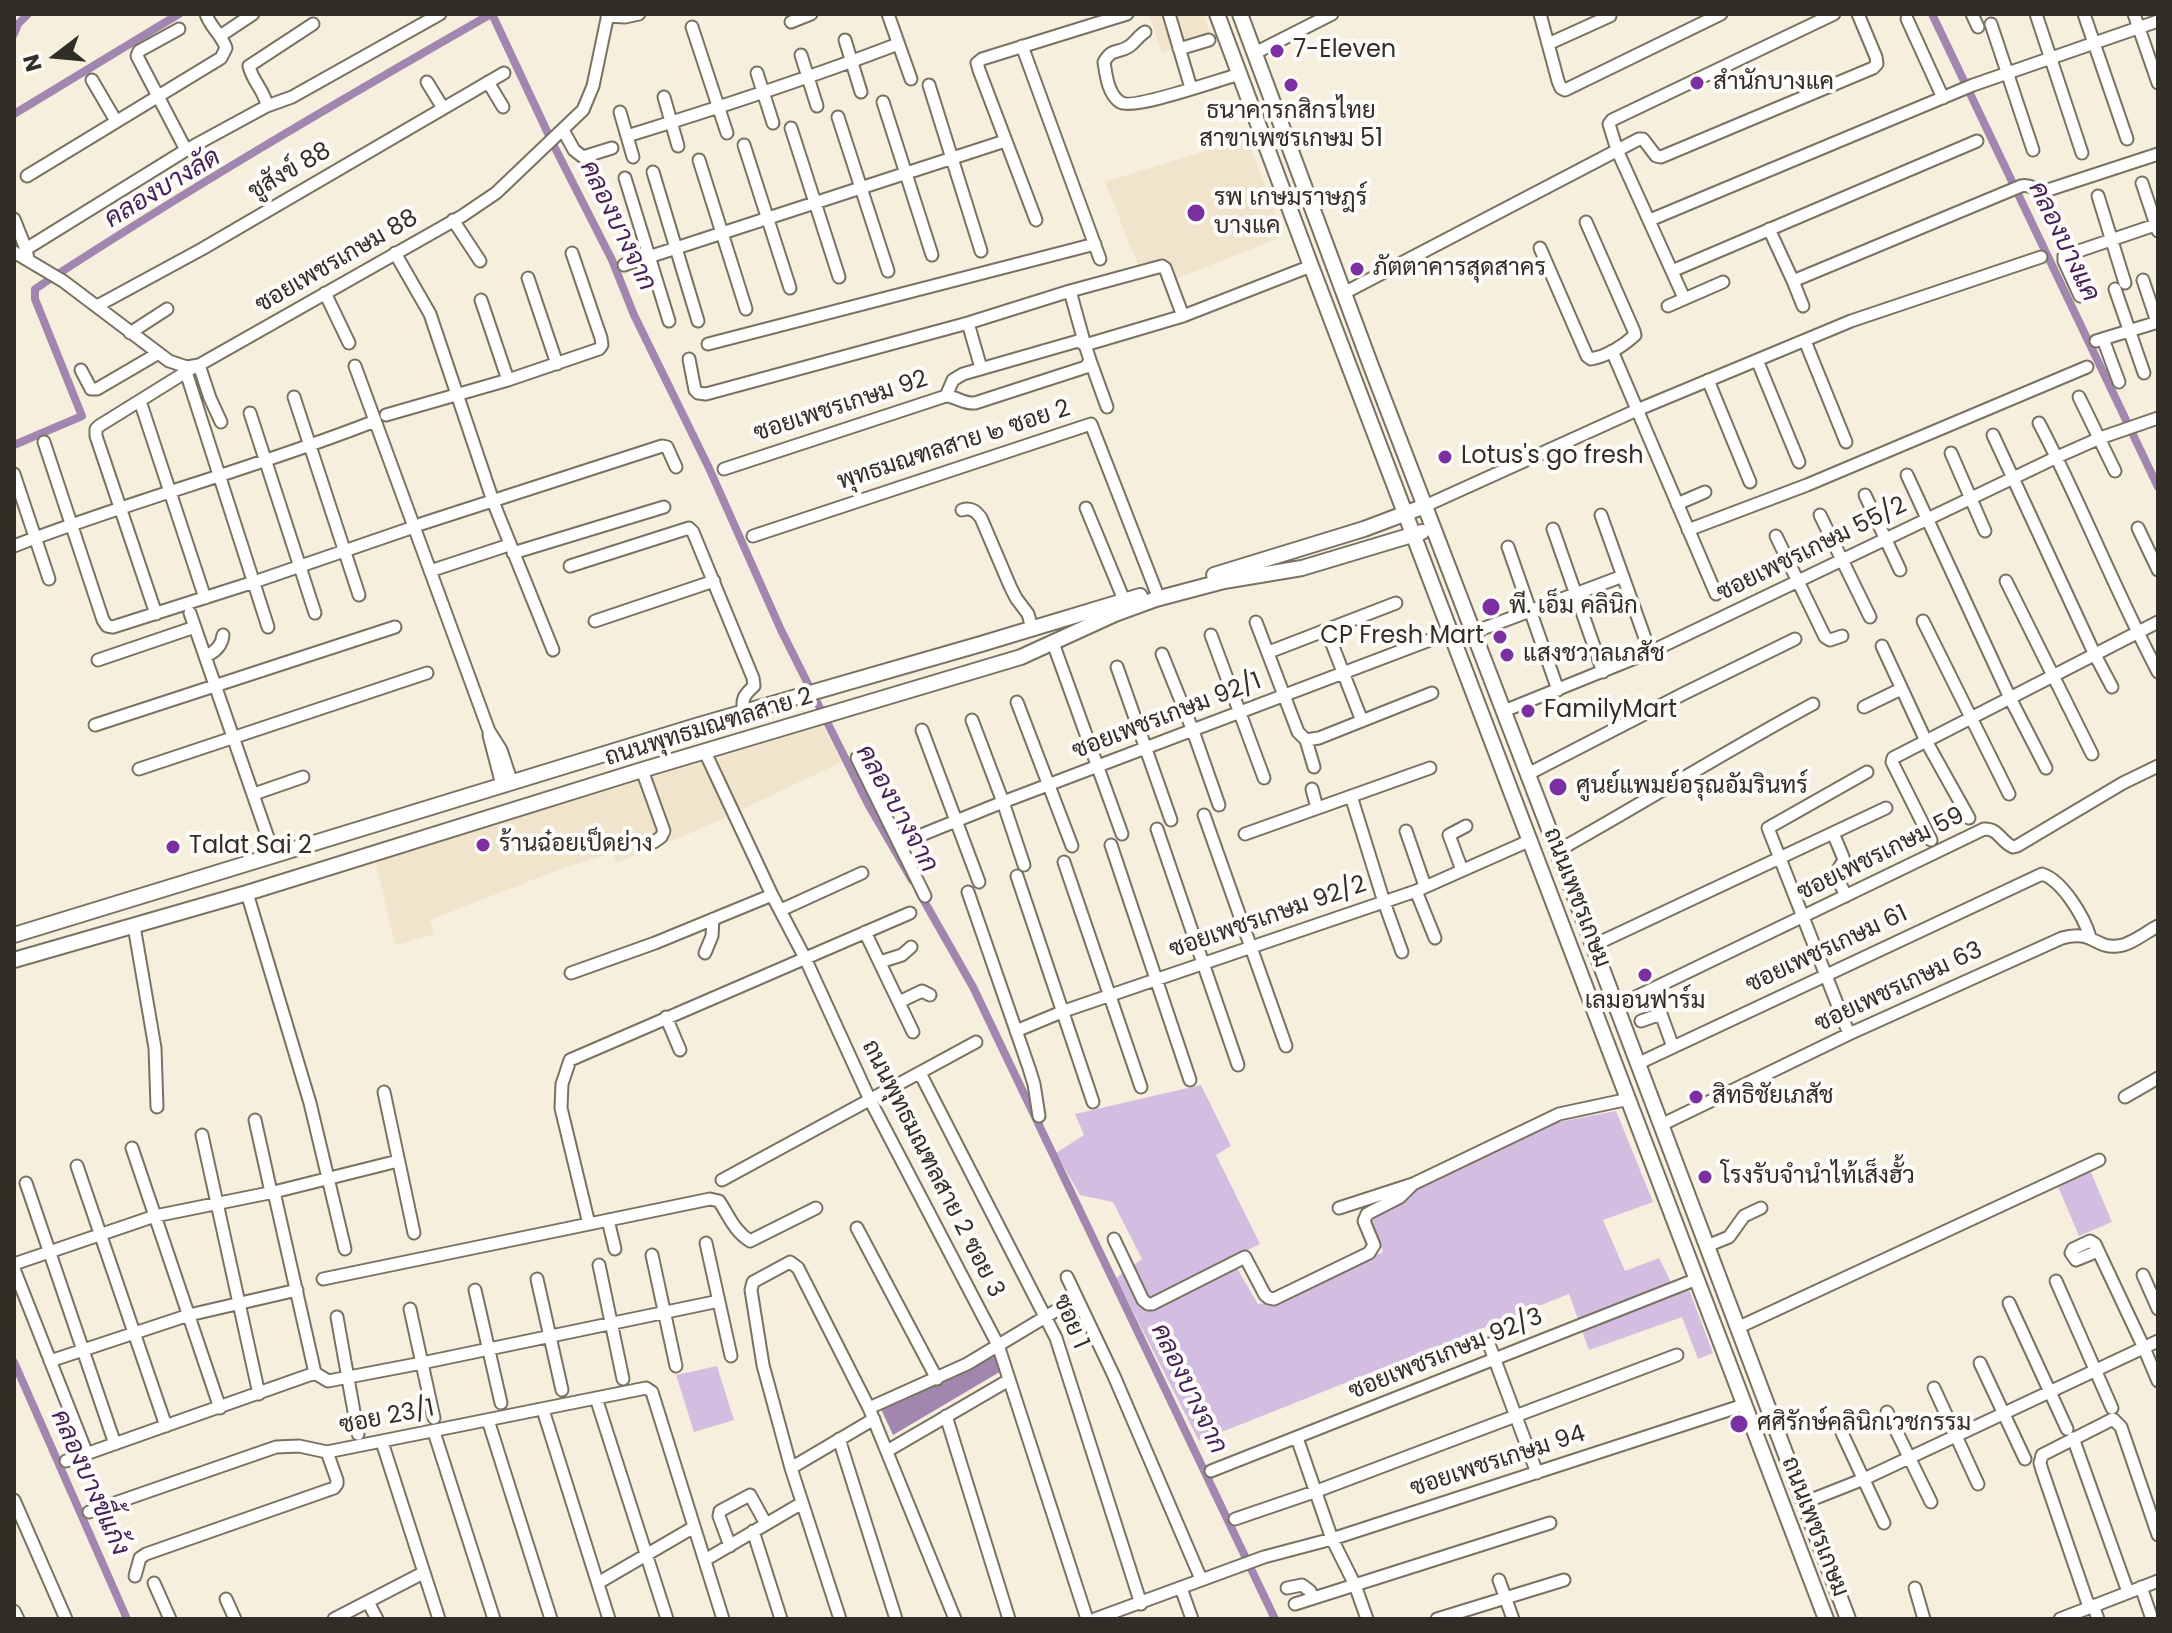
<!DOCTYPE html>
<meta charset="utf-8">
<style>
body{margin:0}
#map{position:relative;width:2172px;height:1633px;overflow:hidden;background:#f7efdd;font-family:Poppins,sans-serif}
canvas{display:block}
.frame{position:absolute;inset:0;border:16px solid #312e27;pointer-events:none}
.north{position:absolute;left:16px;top:16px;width:80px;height:80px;-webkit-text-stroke:6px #fefcf9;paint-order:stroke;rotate:254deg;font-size:22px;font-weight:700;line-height:32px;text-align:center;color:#312e27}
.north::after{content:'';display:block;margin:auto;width:28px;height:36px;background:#312e27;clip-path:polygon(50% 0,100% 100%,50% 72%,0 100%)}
</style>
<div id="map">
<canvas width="2172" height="1633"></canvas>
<div class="frame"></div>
<div class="north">N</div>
</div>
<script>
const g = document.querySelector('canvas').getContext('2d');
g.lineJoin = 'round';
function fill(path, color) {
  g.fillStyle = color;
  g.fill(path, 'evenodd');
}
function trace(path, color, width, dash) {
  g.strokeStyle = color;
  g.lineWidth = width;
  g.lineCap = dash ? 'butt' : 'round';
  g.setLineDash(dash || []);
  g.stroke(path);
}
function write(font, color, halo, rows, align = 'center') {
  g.font = font + ' Poppins,Sarabun,sans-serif';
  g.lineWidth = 8;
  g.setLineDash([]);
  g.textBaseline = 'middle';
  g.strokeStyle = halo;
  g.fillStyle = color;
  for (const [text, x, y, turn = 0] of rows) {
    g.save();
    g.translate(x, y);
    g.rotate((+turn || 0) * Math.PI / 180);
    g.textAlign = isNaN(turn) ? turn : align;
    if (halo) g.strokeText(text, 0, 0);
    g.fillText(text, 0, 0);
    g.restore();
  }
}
const built = new Path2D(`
 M1149,14H1204L1211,37L1162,53Z
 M1247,138L1284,236L1173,280L1166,261L1139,268L1105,182Z
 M823,726L842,762L700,829L616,863L613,853L563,868L430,920L434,934L395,945L375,860Z`);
const green = new Path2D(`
 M1201,1085L1231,1146L1216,1155L1260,1244L1231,1258L1258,1304L1273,1302L1383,1252L1369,1219L1415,1188L1559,1122L1616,1111L1653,1202L1603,1220L1625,1271L1659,1258L1672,1284L1685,1279L1713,1353L1698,1359L1682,1317L1589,1350L1569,1294L1199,1441L1116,1278L1142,1259L1113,1202L1080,1195L1056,1153L1084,1135L1075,1114Z
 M2090,1170L2112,1222L2079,1236L2057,1184Z
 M717,1366L734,1420L694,1432L676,1375Z`);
const water = new Path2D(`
 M998,1355L1003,1370L893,1435L880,1407Z`);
const canal = new Path2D(`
 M492,14L552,142L612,260L634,315L709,468L781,630L868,804L912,880
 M1932,14L2158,487
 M14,34L18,24L28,14
 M14,114L179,14
 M14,445L82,416L35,299V289C183,192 337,102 491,14
 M919,892L973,987L1275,1619
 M14,1362L127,1619`);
const minor = new Path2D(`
 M888,14L911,79
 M1169,14L1191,88
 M1540,14L1558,81L1561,88L1565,90L1721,14
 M1972,14L1978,27
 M2036,14L2082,153
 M2084,14L2127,139
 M2134,14L2158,83
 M607,16L625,17L639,14
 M1907,19L1943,98
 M791,22L811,14
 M1991,24L2033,150
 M692,27L727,133
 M179,29L139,51L137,56L186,150
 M1145,32C1138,36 1135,43 1128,47C1117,54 1113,47 1104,62C1106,75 1108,94 1120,102C1132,111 1221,79 1240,74
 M220,36L253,14
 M845,40L861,92
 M1548,44L1610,16
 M1022,46L1100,259
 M1179,49L1209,40
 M1255,53L1332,14
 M801,55L817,106
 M757,73L773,123
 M92,80L116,121
 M427,82L443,108
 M488,82L503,107
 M929,85L981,251
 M664,97L678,146
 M883,102L932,255
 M267,106C265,91 252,81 249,66L313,24
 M620,112L633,157
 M838,117L888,271
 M791,128L839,277
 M563,130L574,150L583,157L612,148
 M627,136C718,108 809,78 898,44
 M744,145L790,288
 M699,160L746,309
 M653,172L698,321
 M27,176L221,58L226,48C222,35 210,27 206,14
 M625,178L669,321
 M2142,183L2158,231
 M2098,196L2125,283
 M14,219L26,249
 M453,220L480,261
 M1036,220L979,70L977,63L982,59L1127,14
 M1650,220L1973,85L2158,21
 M1769,229L1793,281L2021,186C2031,183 2037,192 2048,190L2158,154
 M1540,248L1587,356L1591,359C1607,356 1623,346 1635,335L1634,331L1586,222
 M14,252L63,281L169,361L187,367L199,365L462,216L496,193L583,110L593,86L608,14
 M395,253L430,314L494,504L553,650
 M28,259L26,249L186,150L267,106L292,97L440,14
 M624,265L1005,141
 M1672,271L1977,141
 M528,278L557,364
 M2143,280L2157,322
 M1793,281L1803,306
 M2115,289L2144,373
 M1070,291L1162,266L1165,268L1183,316
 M325,293L349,343
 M1344,293L1639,139H1643L1656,156L1661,157L1873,68L1877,64L1876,57L1858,14
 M2080,296L2064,261V256L2158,224
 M1684,298L1617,150L1609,124L1612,120L1834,14
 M481,300L508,380
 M97,306L202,249L504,73
 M1668,306L1723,282
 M968,323L1070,291L1085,345
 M130,333L167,309
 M2103,339L2119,382
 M1805,341L1846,442
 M2096,341L2158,322
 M708,344L1095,244
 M1612,351L1716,594
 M689,359L695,390L698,393L706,394L968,323L981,368
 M1090,360L1107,407
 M1757,360L1799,462
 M199,365L210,398L221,422
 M355,366L489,731L501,750L512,783
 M81,370L91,389H97L157,354
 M186,372L268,627
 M1708,380L1750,482
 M946,396L953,380L963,374L1078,341L1085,345
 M294,397L359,595
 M2079,397L2115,471
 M140,401L205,598
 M250,413L315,613
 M386,415L508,380L599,349L602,345L601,338L572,253
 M2039,423C2082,505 2115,591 2158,672
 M1993,435L2095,655L2112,687
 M44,442L103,620L107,626L113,627L254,582L414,527
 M1951,453L1985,531
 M724,469L946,396C958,397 963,404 975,403L1080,369L1086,367L1090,360L1085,345L1183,316L1311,266
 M14,474L49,579
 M1907,475L2010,698L2046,768
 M1865,495L1900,570
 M1677,504L1705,492
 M1425,506L1637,410L1851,321L2041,257
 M1086,508L1124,600
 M962,510C971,507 976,511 981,518L1010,586L1016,598L1028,614L1032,628
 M1601,515L1650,652
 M1820,515L1870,617
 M421,524L662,446L667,447L676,467
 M2138,528L2158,570
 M1553,529L1603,672
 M1688,530L1807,485L2087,367
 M753,536L1091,424L1156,591
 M1776,536L1825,637L1830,640L1842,636
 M14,546C133,500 256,468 375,421
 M1508,547L1558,690
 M513,553L664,507
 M570,566L689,528L693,532L753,678L754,686C744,695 741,699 744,713
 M430,571L509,545
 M2006,581L2092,754
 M190,613L274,855
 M156,614L96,436V429L99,426L194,367
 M595,621L714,581
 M1923,621L2009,794
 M1256,622L1298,732L1306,740L1314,767
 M1327,631L1362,721
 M1474,632L1623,576
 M1211,635L1264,778
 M1053,643L1122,834
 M1882,646L1926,741L1969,818
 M1269,652L1396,603
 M1162,654L1193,731L1219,805
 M206,656C215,652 222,645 223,635
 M98,660L195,627
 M1117,667L1171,820
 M1017,702L1072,846
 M1864,707L1901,689
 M1504,711L1650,652L2057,457L2100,438L2158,418
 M972,720L1003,802L1024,865
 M95,725L395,627
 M922,730L979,882
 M489,735L502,785
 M1306,740L1319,738L1432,693
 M705,752L772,895L805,958L870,1100L998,1345L1087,1619
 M857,758L925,896
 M139,769L427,673
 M642,770L664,831L661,837L654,842
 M1528,774L1683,694L1795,639
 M1312,789L1317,808
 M254,794L303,777
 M1351,796L1384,902L1402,952
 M1204,815L1286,1046
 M1157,829L1238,1065
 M1406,831L1425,886
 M1833,833L1843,857L1844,861C1831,876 1839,879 1846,896
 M1245,834L1430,768
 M1931,840L1892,762L1893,758L2158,622
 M899,844L1003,802L1451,632
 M1111,845L1190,1080
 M1557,851C1643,803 1726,751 1813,704
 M1064,862L1141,1087
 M1462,870L1449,835L1466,826
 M1017,876L1093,1102
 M1416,891L1435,938
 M968,892L1029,1068L1034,1084L1039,1116
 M247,893L310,1103L345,1249
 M781,910L862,873
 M134,926L155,1048L157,1107
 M865,932L913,1032
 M1592,946L1886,808
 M705,953L712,936L713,919
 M880,962L902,955L911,947
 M571,973L655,943L772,895
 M899,1002L922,991L930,995
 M1615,1007L1984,829C1998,828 2001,842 2013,847L2017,846L2123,783L2158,766
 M666,1017L680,1050
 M1641,1021L1661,1014L1673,1047
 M1016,1031L1064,1011L1416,891L1531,840
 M1849,1034L1768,828L1867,772
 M1637,1064L2042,874C2063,881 2084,917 2090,937
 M920,1073L1056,1338L1141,1604
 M384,1092L414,1233
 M2125,1097L2158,1078
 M255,1120L271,1192
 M1661,1125L1849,1034L2062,938C2092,929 2096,949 2117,946C2131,945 2146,932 2158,926
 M202,1135L259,1394
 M132,1148L220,1408
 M77,1166L166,1426
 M722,1180L976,1042
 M26,1183L115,1444
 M274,1192L315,1373L328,1381L422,1363L719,1301
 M1339,1208L1413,1184L1559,1114L1629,1099
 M608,1220L615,1249
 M589,1224L561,1108L562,1084L570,1060L910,913
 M857,1228L937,1379
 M1114,1239L1143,1300L1148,1304H1152L1245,1257L1265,1295L1269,1298L1274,1299L1369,1253L1374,1245L1364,1221L1367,1214L1400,1197L1413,1184
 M706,1243L731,1356
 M1707,1246L1729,1237L1744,1216L1761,1208
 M2098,1251L2076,1260L2071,1253L2073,1249L2090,1241L2095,1244L2144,1348L2158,1381
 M652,1255L676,1366
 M14,1264L155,1216L274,1192L398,1161
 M599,1265L623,1379
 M14,1269L87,1454
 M2143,1275L2158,1309
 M1067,1277L1114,1376L1201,1579
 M323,1279L710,1199L719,1201C729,1216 734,1231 750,1241L816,1208
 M537,1279L562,1390
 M2056,1281L2112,1408
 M475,1290L501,1403
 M2009,1303L2067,1429
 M410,1309L434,1418
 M337,1317L358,1434
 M1737,1328L2099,1160
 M1489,1344L1537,1473
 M50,1361L189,1315L297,1290
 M1980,1363L2025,1459
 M1934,1388L1978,1484
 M596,1398L667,1619
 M869,1408L967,1364L1077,1298
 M543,1410L609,1619
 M1887,1412L1931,1502
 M946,1416L1009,1619
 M488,1420L551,1619
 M434,1432L494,1619
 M1842,1433L1884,1523
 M1297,1438L1332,1539L1355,1585L1367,1619
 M2073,1438L2128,1592
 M839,1439L896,1619
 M382,1442L439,1619
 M887,1451L1009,1380
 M66,1461L315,1373
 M791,1468L874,1419
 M1211,1471L1697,1279
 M14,1500L66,1619
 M1803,1503L1864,1479L2158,1341
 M89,1512L276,1447L299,1446L327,1452L646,1388L652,1392L723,1619
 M1235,1519L1317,1491L1677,1355
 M753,1531L781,1619
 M730,1546L719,1516L720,1511L750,1495L766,1524
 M705,1560L802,1503
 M135,1576L140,1558L146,1554L334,1488L337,1484V1480L327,1452
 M1499,1580L1513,1619
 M154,1583L170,1619
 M598,1583L694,1527
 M2141,1587L2152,1619
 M1181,1588L1192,1619
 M1287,1588L1302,1585L1310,1591L1313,1598
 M1915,1588L1924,1619
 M226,1599L235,1619
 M368,1602L377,1619
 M1295,1604L1550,1523
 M2093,1605L2098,1619
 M2089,1607L2042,1470L2040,1463L2042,1455L2113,1419L2121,1427L2158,1535
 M14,1611L18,1619
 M334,1619L423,1573
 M840,1619L791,1468L763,1365L751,1290L753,1282L790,1262L798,1268L869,1408L955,1619
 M1095,1619L1264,1557L1332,1539L1744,1405
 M1437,1619L1564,1580
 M2060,1619L2158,1581`);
const major = new Path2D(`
 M1217,14L1311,266L1826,1619
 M1240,14L1371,366L1567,876L1848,1619
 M1214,575L1364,529L1425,506
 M14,935L699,725L981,644L1140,596
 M14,960L247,893L642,770L1021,657L1115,614L1156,599L1224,581L1302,568L1422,532`);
const markers = [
 [1277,51,8,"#7c2fa0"],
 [1697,83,8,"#7c2fa0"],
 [1291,85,8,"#7c2fa0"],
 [1196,213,10,"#7c2fa0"],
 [1357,269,8,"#7c2fa0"],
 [1445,457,8,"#7c2fa0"],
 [1491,607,10,"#7c2fa0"],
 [1500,637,8,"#7c2fa0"],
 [1507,655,8,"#7c2fa0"],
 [1528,711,8,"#7c2fa0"],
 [1558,787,10,"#7c2fa0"],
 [483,845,8,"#7c2fa0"],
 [173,847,8,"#7c2fa0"],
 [1645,975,8,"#7c2fa0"],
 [1696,1097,8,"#7c2fa0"],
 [1705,1177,8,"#7c2fa0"],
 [1739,1424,10,"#7c2fa0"]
];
const poiNames = [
 ["7-Eleven",1293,51],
 ["สำนักบางแค",1713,83],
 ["ธนาคารกสิกรไทย",1291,112,"center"],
 ["สาขาเพชรเกษม 51",1291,140,"center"],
 ["รพ เกษมราษฎร์",1214,199],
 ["บางแค",1214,227],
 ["ภัตตาคารสุดสาคร",1373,269],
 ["Lotus's go fresh",1461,457],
 ["พี. เอ็ม คลินิก",1509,607],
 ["CP Fresh Mart",1484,637,"right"],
 ["แสงชวาลเภสัช",1523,655],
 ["FamilyMart",1544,711],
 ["ศูนย์แพมย์อรุณอัมรินทร์",1576,787],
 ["ร้านฉ๋อยเป็ดย่าง",499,845],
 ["Talat Sai 2",189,847],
 ["เลมอนฟาร์ม",1645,1002,"center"],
 ["สิทธิชัยเภสัช",1712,1097],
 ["โรงรับจำนำไท้เส็งฮั้ว",1721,1177],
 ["ศศิรักษ์คลินิกเวชกรรม",1757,1424]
];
const streetNames = [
 ["ชูสังข์ 88",290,172,-30],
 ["ซอยเพชรเกษม 88",337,262,-30],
 ["ซอยเพชรเกษม 92",841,407,-18],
 ["พุทธมณฑลสาย ๒ ซอย 2",954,446,-18],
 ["ซอยเพชรเกษม 55/2",1812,550,-26],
 ["ซอยเพชรเกษม 92/1",1167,717,-21],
 ["ถนนพุทธมณฑลสาย 2",709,728,-17],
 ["ซอยเพชรเกษม 59",1881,855,-26],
 ["ถนนเพชรเกษม",1576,898,69],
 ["ซอยเพชรเกษม 92/2",1268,918,-19],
 ["ซอยเพชรเกษม 61",1827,950,-25],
 ["ซอยเพชรเกษม 63",1899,988,-25],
 ["ถนนพุทธมณฑลสาย 2 ซอย 3",932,1169,63],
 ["ซอย 1",1070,1322,67],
 ["ซอยเพชรเกษม 92/3",1446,1355,-22],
 ["ซอย 23/1",387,1418,-11],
 ["ซอยเพชรเกษม 94",1498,1462,-18],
 ["ถนนเพชรเกษม",1814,1527,69]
];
const waterNames = [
 ["คลองบางลัด",163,189,-31],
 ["คลองบางจาก",617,226,64],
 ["คลองบางแค",2063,242,64],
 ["คลองบางจาก",896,809,61],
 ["คลองบางจาก",1188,1389,64],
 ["คลองบางขี้แก้ง",89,1483,66]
];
fill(built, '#f0e4cc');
fill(green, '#d3bde1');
fill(water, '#a186b0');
trace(canal, '#a186b0', 8);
trace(minor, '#797262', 15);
trace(major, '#797262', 18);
trace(minor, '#fff', 11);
trace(major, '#fff', 14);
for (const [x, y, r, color] of markers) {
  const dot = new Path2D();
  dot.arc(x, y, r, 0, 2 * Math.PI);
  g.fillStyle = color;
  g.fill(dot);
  trace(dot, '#fefcf9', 3);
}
write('24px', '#312e27', '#fefcf9', poiNames, 'left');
write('24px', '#312e27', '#fefcf9', streetNames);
write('italic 26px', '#462258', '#fefcf9', waterNames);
</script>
